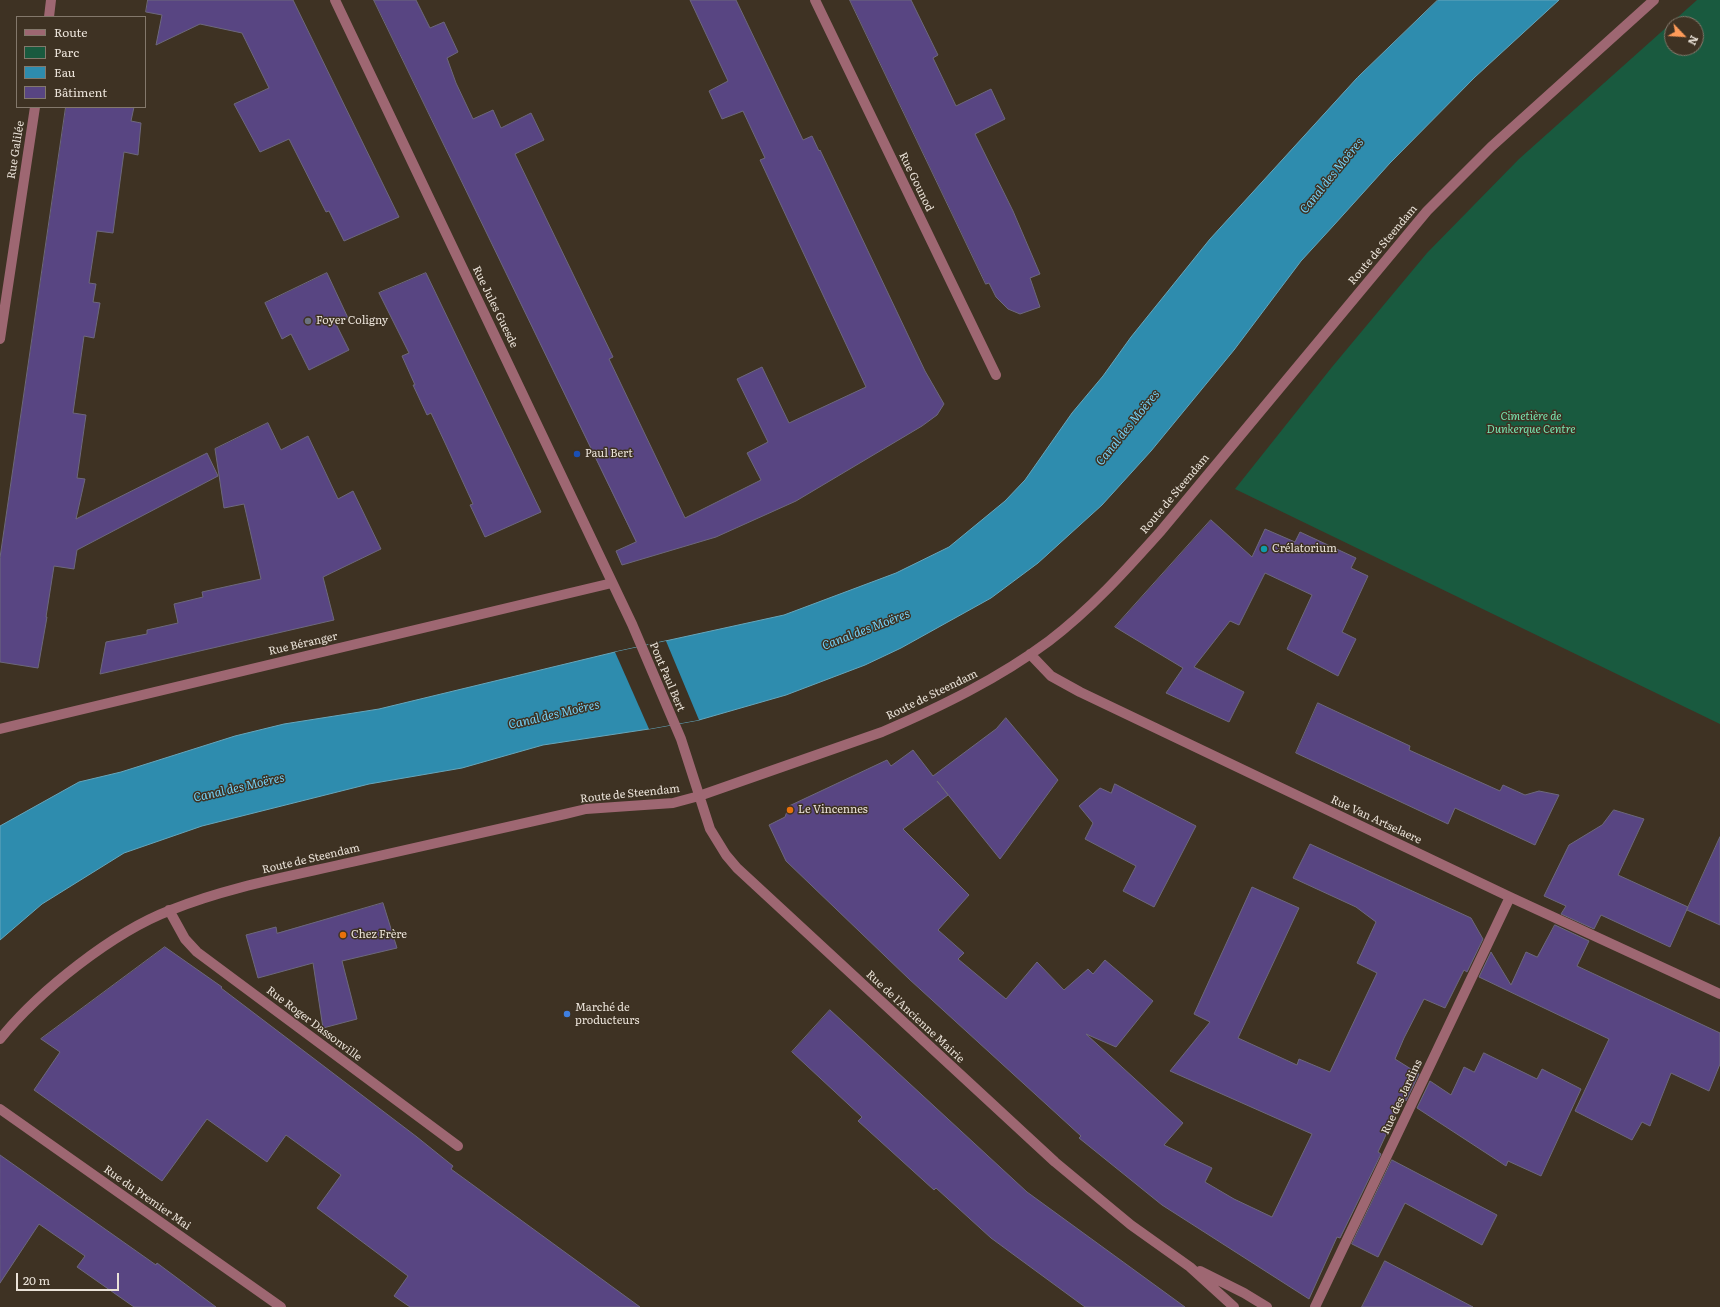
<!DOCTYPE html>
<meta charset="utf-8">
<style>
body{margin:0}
#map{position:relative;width:1720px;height:1307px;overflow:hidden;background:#3e3223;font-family:Literata,serif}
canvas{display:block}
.legend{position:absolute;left:16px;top:16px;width:130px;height:92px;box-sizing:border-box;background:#3e3223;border:1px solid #83786b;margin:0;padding:5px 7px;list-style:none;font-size:12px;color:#eae2d8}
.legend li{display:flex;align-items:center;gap:8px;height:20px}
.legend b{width:20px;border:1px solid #83786b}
.north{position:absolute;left:1664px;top:16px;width:40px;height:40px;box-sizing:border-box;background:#3e3223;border:1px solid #83786b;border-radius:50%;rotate:115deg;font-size:11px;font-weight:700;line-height:16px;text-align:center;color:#eae2d8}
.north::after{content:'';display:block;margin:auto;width:14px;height:18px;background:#fe9b59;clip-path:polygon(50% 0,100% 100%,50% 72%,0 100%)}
.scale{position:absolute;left:16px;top:1273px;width:103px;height:18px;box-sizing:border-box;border:2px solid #eae2d8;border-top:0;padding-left:5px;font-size:12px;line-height:14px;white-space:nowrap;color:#eae2d8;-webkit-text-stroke:3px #3e3223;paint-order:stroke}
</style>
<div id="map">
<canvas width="1720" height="1307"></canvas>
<ul class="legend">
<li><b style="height:5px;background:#9e6772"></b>Route</li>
<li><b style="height:11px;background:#195a3f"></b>Parc</li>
<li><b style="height:11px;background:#2e8cae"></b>Eau</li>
<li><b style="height:11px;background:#584582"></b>Bâtiment</li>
</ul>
<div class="north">N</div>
<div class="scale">20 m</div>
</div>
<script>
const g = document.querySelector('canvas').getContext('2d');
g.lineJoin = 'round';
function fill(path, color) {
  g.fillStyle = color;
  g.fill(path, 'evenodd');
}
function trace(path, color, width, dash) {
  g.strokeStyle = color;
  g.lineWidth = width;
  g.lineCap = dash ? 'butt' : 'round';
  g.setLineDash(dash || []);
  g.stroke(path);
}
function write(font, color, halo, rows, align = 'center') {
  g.font = font + ' Literata,serif';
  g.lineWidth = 3;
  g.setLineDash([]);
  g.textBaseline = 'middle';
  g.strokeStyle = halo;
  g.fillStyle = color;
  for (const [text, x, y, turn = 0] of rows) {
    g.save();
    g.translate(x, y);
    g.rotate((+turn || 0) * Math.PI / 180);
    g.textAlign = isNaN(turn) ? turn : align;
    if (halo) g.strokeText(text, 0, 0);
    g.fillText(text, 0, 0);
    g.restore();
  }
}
const green = new Path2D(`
 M1697,0H1720V724L1235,489L1332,367L1427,253L1519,159ZM1672,24H1696V48H1672Z`);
const water = new Path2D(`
 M1438,0H1559L1475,77L1390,163L1334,225L1301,261L1234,350L1151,451L1102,505L1038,563L991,598L901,648L865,665L786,695L699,720L649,729L543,745L462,768L369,784L202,826L124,853L42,904L0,940V826L79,782L121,772L235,736L284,724L379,709L615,652L784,615L896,573L949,547L1005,501L1025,480L1072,413L1103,376L1131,337L1210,239L1357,78Z`);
const pier = new Path2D(`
 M666,641L699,720L649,729L615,652Z`);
const building = new Path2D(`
 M148,0H293L399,217L344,241L329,211L326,212L289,139L260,152L234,104L269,88L242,33L200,24L156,45L162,15L146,12Z
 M374,0H416L430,28L444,22L458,52L447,58L456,83L473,119L493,110L501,128L531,113L544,140L515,154L613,357L609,359L685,518L761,480L747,453L768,442L737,379L762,367L789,423L866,387L760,160L765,158L743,111L722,119L709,91L728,81L690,0H736L803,140L812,136L819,151L820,150L925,371L944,404L937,415L922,426L796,501L716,537L622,565L616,551L636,542Z
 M850,0H911L938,55L933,58L956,106L991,89L1005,119L975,134L1013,211L1040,274L1030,278L1040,307L1020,314L1008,309L996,297L989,283L986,284Z
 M66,107H134L131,121L141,123L138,155L124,152L113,233L97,231L89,283L96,284L93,302L100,303L94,338L84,336L73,413L86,415L77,478L85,479L76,519L207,453L218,476L77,550L74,569L54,566L46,617H47L38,668L0,662V558Z
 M327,273L348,318L336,324L349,350L309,370L291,334L282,339L265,303Z
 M426,273L541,512L485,537L470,505L473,504L446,445L431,413L427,415L413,385H415L402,356L409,353L379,293Z
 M268,423L281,450L308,436L338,499L353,491L381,549L323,577L334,620L100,674L106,642L147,634V630L178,623L174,604L203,597L202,592L261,579L244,504L224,508L215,449Z
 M1211,520L1252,557L1265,529L1295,542L1300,532L1356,558L1351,568L1368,576L1342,632L1356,639L1338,676L1287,649L1312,595L1265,573L1239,625L1230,621L1194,667L1244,692L1229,722L1166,693L1183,668L1115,627Z
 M1318,703L1410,746L1409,750L1500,791L1503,785L1525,795L1539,791L1559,795L1535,845L1455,808L1448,824L1296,753Z
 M1006,718L1058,780L1000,859L937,781L948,795L903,829L969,895L938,930L964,953L958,959L1006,999L1037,962L1064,990L1088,969L1093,974L1105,960L1153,1001L1116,1047L1086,1034L1183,1123L1164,1145L1212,1168L1205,1182L1234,1199L1272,1217L1312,1134L1170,1071L1210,1022L1194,1014L1252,887L1299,908L1238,1038L1297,1065L1299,1059L1330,1072L1377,973L1357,963L1376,922L1356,907L1293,878L1310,844L1471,918L1483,939L1467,972L1464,970L1445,1008L1424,999L1404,1038L1395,1059L1419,1074L1406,1101L1403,1098L1378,1152L1381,1154L1340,1238L1337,1237L1309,1299L1162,1205L1079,1138L1081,1136L909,979L786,861L769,825L785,817L789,806L887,760L891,766L913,750L933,776L996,729Z
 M1115,784L1196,826L1154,907L1123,891L1136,866L1085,839L1093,823L1079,806L1100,788L1111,793Z
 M1614,810L1644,819L1618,875L1688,907L1670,947L1601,915L1594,929L1561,914L1566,906L1544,896L1569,845L1602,825Z
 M1720,837V925L1687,910Z
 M383,903L397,948L342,961L357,1019L323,1028L313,963L258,978L246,935L276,927L277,933Z
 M1555,925L1589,941L1577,966L1720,1033V1064L1709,1091L1671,1073L1650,1126L1642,1122L1632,1140L1575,1111L1609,1039L1479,977L1491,952L1511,985L1526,952L1537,957Z
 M165,947L222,987L221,988L417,1137L453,1166L451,1169L640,1307H410L394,1296L408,1276L317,1208L341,1175L286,1135L267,1162L207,1119L162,1181L34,1090L60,1052L41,1039Z
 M830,1010L1027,1192L1185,1307H1085L991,1238L936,1188L934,1190L858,1121L862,1117L792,1052Z
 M1484,1053L1537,1079L1542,1069L1581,1089L1541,1176L1508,1161L1506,1166L1417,1108L1430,1081L1451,1095L1464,1067L1474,1072Z
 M0,1155L156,1265L157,1263L216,1307H134L77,1267L85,1256L39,1224L0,1283Z
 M1392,1160L1497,1215L1482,1245L1405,1203L1378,1257L1352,1244Z
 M1385,1261L1473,1307H1362Z`);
const minor = new Path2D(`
 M335,0L632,624L681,739L710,829L726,855L737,868L1055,1162L1131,1225L1190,1267L1234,1307
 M815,0L996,375
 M49,17L51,0
 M0,339L35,107
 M1030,654L1051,676L1080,692L1510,897L1720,994
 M0,729L612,583
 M169,910L185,939L197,952L458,1146
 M0,1039C39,991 113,932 171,910C228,887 291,876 352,862C423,846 494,830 565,814L586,809L673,803L699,796L882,732C940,707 998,679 1049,641C1091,609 1125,571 1160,532L1427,211L1491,147L1654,0
 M0,1109L281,1307
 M1200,1271L1244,1293L1267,1307
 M1315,1307L1510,897`);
const markers = [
 [308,321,4,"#6b7280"],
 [577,454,4,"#1a4fb4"],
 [1264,549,4,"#0f9aa8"],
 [790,810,4,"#e8710a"],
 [343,935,4,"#e8710a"],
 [567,1014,4,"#3f7fe0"]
];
const streetNames = [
 ["Rue Galilée",16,150,-81],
 ["Rue Gounod",916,182,64],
 ["Route de Steendam",1383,245,-50],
 ["Rue Jules Guesde",495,307,64],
 ["Route de Steendam",1175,494,-50],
 ["Rue Béranger",303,644,-13],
 ["Pont Paul Bert",667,677,67],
 ["Route de Steendam",932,695,-26],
 ["Route de Steendam",630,794,-6],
 ["Rue Van Artselaere",1376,820,25],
 ["Route de Steendam",311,859,-13],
 ["Rue de l'Ancienne Mairie",915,1017,43],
 ["Rue Roger Dassonville",314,1024,37],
 ["Rue des Jardins",1402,1097,-65],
 ["Rue du Premier Mai",147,1198,35]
];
const poiNames = [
 ["Foyer Coligny",316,321],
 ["Paul Bert",585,454],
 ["Crélatorium",1272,549],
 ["Le Vincennes",798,810],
 ["Chez Frère",351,935],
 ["Marché de",575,1008],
 ["producteurs",575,1021]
];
const parkNames = [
 ["Cimetière de",1531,417],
 ["Dunkerque Centre",1531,430]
];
const waterNames = [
 ["Canal des Moëres",1332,176,-51],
 ["Canal des Moëres",1128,428,-51],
 ["Canal des Moëres",866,630,-21],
 ["Canal des Moëres",554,715,-13],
 ["Canal des Moëres",239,788,-13]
];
fill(green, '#195a3f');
fill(water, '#2e8cae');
trace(water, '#66a6bb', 1);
fill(pier, '#3e3223');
fill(building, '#584582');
trace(building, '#6d687c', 1);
trace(minor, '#9e6772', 10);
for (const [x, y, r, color] of markers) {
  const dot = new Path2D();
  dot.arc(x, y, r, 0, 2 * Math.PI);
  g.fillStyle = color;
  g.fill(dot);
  trace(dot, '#3e3223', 1.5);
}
write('11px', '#eae2d8', '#3e3223', streetNames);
write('11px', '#eae2d8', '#3e3223', poiNames, 'left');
write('italic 11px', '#77e7b2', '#3e3223', parkNames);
write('italic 12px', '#73d0f6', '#3e3223', waterNames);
</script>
